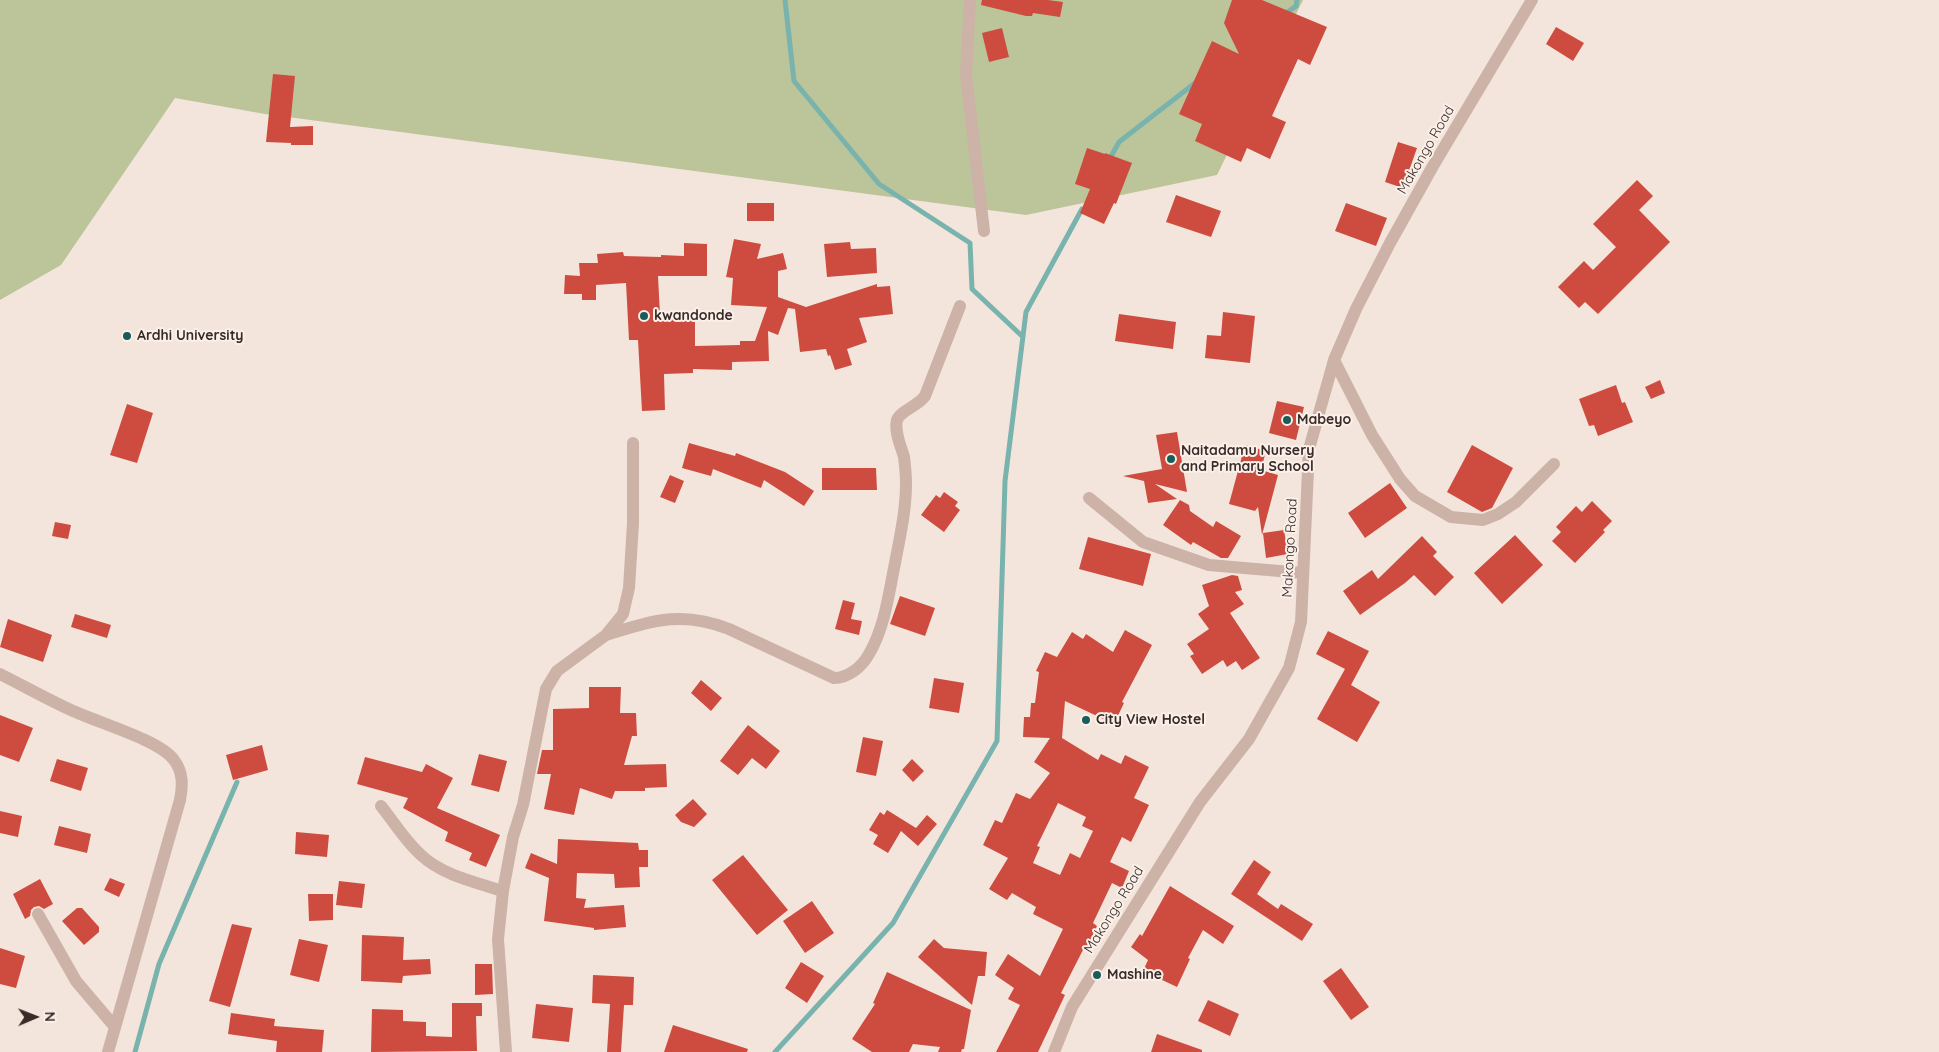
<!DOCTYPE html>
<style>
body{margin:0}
#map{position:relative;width:1939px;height:1052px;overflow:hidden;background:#f4e5dc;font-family:Quicksand,sans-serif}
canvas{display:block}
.north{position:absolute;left:10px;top:992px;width:50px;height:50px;-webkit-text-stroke:4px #fbf0e9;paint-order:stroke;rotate:89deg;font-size:14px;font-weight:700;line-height:20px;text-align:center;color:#392b28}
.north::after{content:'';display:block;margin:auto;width:18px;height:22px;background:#392b28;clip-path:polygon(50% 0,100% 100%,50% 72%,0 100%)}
</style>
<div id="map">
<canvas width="1939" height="1052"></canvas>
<div class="north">N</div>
</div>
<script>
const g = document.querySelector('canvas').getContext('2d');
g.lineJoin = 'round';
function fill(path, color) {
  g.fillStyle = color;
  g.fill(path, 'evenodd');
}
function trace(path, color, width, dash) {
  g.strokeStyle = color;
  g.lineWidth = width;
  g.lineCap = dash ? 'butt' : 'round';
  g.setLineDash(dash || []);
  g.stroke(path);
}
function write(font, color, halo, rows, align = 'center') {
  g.font = font + ' Quicksand,sans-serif';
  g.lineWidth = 4;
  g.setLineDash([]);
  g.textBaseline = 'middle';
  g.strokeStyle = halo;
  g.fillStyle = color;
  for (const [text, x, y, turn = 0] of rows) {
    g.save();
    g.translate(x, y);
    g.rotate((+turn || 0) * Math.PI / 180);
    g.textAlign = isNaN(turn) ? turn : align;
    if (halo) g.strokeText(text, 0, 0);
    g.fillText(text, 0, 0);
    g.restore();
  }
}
const green = new Path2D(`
 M0,0H1303L1217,175L1026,215L265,114L175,98L61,265L0,300Z`);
const stream = new Path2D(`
 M785,0L794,81L879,184L970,243L972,289L1023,337
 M1285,14L1296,6L1297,0
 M1109,160L1119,142L1195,83
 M135,1052L159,964L237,782
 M775,1052L893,923L997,741L1005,481L1026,312L1082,209`);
const building = new Path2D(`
 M982,0H1048L1063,2L1060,17L1033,13L1032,16H1026L981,5Z
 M1232,0H1262L1327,27L1310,65L1298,59L1272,116L1286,122L1270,159L1247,148L1241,162L1195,141L1202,124L1179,114L1212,41L1239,54L1224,23Z
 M1556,27L1584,43L1573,61L1546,44Z
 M1002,28L1009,57L989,62L982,33Z
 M273,74L295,76L290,127L313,126V145H291V143L266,142Z
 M1398,142L1417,148L1403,188L1385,182Z
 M1087,148L1105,154V153L1132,163L1116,204L1114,203L1104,224L1080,213L1090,189L1075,184Z
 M1637,180L1653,196L1639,210L1670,242L1598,314L1585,302L1579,308L1558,287L1584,261L1593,270L1616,247L1593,224Z
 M1176,195L1221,211L1211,237L1166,222Z
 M747,203H774V221H747Z
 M1346,203L1387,218L1376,246L1335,231Z
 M734,239L761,244L757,259L783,253L787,269L778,271V297L806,307L877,284V287L890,286L893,314L859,318L867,342L847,349L852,365L835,370L830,355L828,356L826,349L800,352L795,309L788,308L778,335L768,331L769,361L732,362V370L693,369V373L664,374L665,410L642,411L638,340H629L626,283L596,285V300H582V294H564L565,275L580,276L579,263H598L597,254L623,252L624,256L661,257V255L684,256V243L707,244V276H658L660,315L695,316V346L740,345V341H755L767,307L731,305L733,278L726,277Z
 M850,242L851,249L876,248L877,273L827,277L824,244Z
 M1223,312L1255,316L1250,363L1205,358L1207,335L1221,336Z
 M1119,314L1176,322L1173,349L1115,341Z
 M1660,380L1665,393L1651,399L1645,387Z
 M1616,385L1622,403L1625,402L1633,422L1598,436L1594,425L1589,426L1579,399Z
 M1277,401L1304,407L1296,440L1269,433Z
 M127,404L153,413L137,463L110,455Z
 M1177,432L1187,492L1155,484L1177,499L1148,503L1144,481L1123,476L1162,469L1156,435Z
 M689,443L735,456L736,453L785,472L814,491L804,506L764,480L761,488L713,469L711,476L682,468Z
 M1245,445L1266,451L1261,470L1278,475L1262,535L1258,507L1255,511L1229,504Z
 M1472,445L1513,468L1492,508L1482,512L1447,492Z
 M822,468H876L877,490H822Z
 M670,475L684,481L675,503L660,497Z
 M1390,483L1407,508L1365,538L1348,513Z
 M944,492L958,502L955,506L960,510L944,532L921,515L936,495L940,498Z
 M1180,500L1189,505L1190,511L1213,527L1216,521L1241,536L1228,558H1221L1193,542L1191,545L1163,525Z
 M1592,501L1612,521L1603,530L1605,532L1575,563L1552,541L1561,532L1556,527L1576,506L1582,512Z
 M55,522L71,525L68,539L52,536Z
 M1284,530L1288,554L1266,558L1263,533Z
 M1515,535L1543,565L1502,604L1474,573Z
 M1422,536L1437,552L1433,556L1454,577L1435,596L1414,575L1405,583L1360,615L1343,591L1372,570L1378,579Z
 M1088,537L1151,554L1143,586L1079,569Z
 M1232,575L1238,576L1242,590L1235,592L1244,604L1230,613L1260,658L1242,670L1236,661L1227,667L1223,660L1202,674L1190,656L1194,654L1187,644L1209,629L1198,614L1209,606L1202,585Z
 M900,596L935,608L925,636L890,624Z
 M843,600L855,603L851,619L862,621L859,635L835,629Z
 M75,614L111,625L107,638L71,627Z
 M8,619L52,635L43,662L0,647Z
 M1125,630L1152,645L1122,702L1124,703L1114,724L1065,701L1062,738L1098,760L1101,754L1121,764L1125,755L1149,767L1134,798L1149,805L1131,842L1122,837L1110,862L1129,871L1122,888L1112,883L1093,923L1097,926L1087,947L1085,946L1061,993L1065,995L1038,1052H996L1020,1005L1008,999L1014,988L995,975L1008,954L1040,976L1063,929L1033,914L1036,907L1012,893L1007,900L989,889L1008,858L983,845L995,820L1002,823L1016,793L1030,799L1050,773L1034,762L1050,738L1023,737L1024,717H1030L1031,703H1035L1039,672L1036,671L1045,652L1057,657L1072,632L1083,639L1086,634L1113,652ZM1058,803L1086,817L1082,826L1093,831L1080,858L1070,853L1060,875L1033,863L1040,847L1037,846Z
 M1328,631L1369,651L1351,685L1380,702L1357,742L1317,719L1345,669L1316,654Z
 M934,678L964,683L959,713L929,708Z
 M701,680L722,698L711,711L691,693Z
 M589,687H621L620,713H636L637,736H632L624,765L666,764L667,787L645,788V791H615L612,799L580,788L574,815L544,809L551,774H537L542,750H553V709L589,708Z
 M0,715L33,728L19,762L0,755Z
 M748,725L780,751L766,769L752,758L738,775L720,761Z
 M863,737L883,741L876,776L856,772Z
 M262,745L268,770L233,780L226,755Z
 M479,754L507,761L499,792L471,785Z
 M365,757L422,772L426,764L453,778L437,808L500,835L486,867L469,860L472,853L445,841L448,832L403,808L408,798L357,784Z
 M57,759L88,768L81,791L50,781Z
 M912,759L924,771L913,782L902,770Z
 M693,799L707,814L694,827L681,822L675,815Z
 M887,810L916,828L927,815L937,824L918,846L901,831L888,853L873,844L878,835L869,830L880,812L884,815Z
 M0,811L22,816L18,837L0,833Z
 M59,826L91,834L87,853L54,845Z
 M296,832L329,835L327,857L295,854Z
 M558,839L638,843L639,850H648V867H639L640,887L615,888L614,874L577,873L576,898L586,899L584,908L624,905L626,927L594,930V928L544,921L549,878L525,868L531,853L557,864Z
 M743,855L788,910L757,935L712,880Z
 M1254,860L1271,872L1257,894L1278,909L1281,904L1313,924L1302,941L1231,894Z
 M110,878L125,884L119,897L104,890Z
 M40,879L53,904L44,909L39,906L34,907L31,910L30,916L25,919L13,894Z
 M339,881L365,884L362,908L336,905Z
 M1170,886L1234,926L1223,944L1203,930L1188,958L1190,959L1177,987L1143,971L1148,960L1131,947L1140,934L1142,936Z
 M308,894H333V920L309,921Z
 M812,901L834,933L805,953L783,921Z
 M77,908H82L99,927V932L84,945L62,921Z
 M232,924L252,928L230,1007L209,1001Z
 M362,935L404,937L403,960L430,959L431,974L403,976L402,983L361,981Z
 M299,939L328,945L319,982L290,975Z
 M934,939L944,948L987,952L985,976H978L972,1005L918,957Z
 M0,948L25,956L16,988L0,984Z
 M801,962L824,976L807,1003L785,988Z
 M475,964H492L493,994L475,995Z
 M1341,968L1369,1007L1351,1020L1323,981Z
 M887,972L971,1010L964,1049H962L961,1052H938L940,1047L913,1044L909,1052H872L852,1039L875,1004L873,1003Z
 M593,975L634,977L633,1005H624L621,1052H607L610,1004L592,1003Z
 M1208,1000L1239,1014L1230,1036L1198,1021Z
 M452,1003H482V1016H476L477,1051L371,1052L372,1009L403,1010V1021L426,1022V1036L452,1037Z
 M536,1004L573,1008L569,1042L532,1038Z
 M231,1013L275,1019L274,1026L324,1030L322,1052H276L277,1041L228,1034Z
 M673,1025L748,1049L747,1052H664Z
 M1157,1034L1202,1050V1052H1151Z`);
const minor = new Path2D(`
 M970,0L966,75L984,231
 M1334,360L1372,435L1400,479L1415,496L1451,517L1483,520L1498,514L1516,502L1554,464
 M1089,498L1143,542L1209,565L1303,573
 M606,635C652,621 682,610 729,629L834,678C848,678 862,667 869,654C885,627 889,592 895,563C900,537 906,510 906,484C906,475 905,465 904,457C901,446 894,432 897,420C900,411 918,406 925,396L960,306
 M0,674C24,686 47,699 71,710C96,722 160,740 174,760C183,772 183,785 180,800L108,1052
 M381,806C394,822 405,841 421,855C442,875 475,882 503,891
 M38,914L76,981L115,1027
 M506,1052L498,939L503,891L513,837L523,805L546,689L557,671L606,635L623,614L629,588L633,523V443
 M1054,1052L1072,1007L1200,802L1249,739L1289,668L1301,622L1309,449L1334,360L1356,309L1390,243L1433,166L1532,0`);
const markers = [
 [644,316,5,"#1a5d58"],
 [127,336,5,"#1a5d58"],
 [1287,420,5,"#1a5d58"],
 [1171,459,5,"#1a5d58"],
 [1086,720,5,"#1a5d58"],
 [1097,975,5,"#1a5d58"]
];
const streetNames = [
 ["Makongo Road",1426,150,-60],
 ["Makongo Road",1290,548,-87],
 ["Makongo Road",1114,910,-58]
];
const poiNames = [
 ["kwandonde",654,316],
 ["Ardhi University",137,336],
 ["Mabeyo",1297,420],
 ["Naitadamu Nursery",1181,451],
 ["and Primary School",1181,467],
 ["City View Hostel",1096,720],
 ["Mashine",1107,975]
];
fill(green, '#bcc49a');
trace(stream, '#78b3ad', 5);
fill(building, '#ce4c3f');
trace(minor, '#cdb2a7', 12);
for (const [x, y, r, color] of markers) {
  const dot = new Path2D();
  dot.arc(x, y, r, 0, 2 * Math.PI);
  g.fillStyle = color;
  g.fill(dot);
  trace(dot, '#fbf0e9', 2);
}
write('14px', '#392b28', '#fbf0e9', streetNames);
write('bold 14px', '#392b28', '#fbf0e9', poiNames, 'left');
</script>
